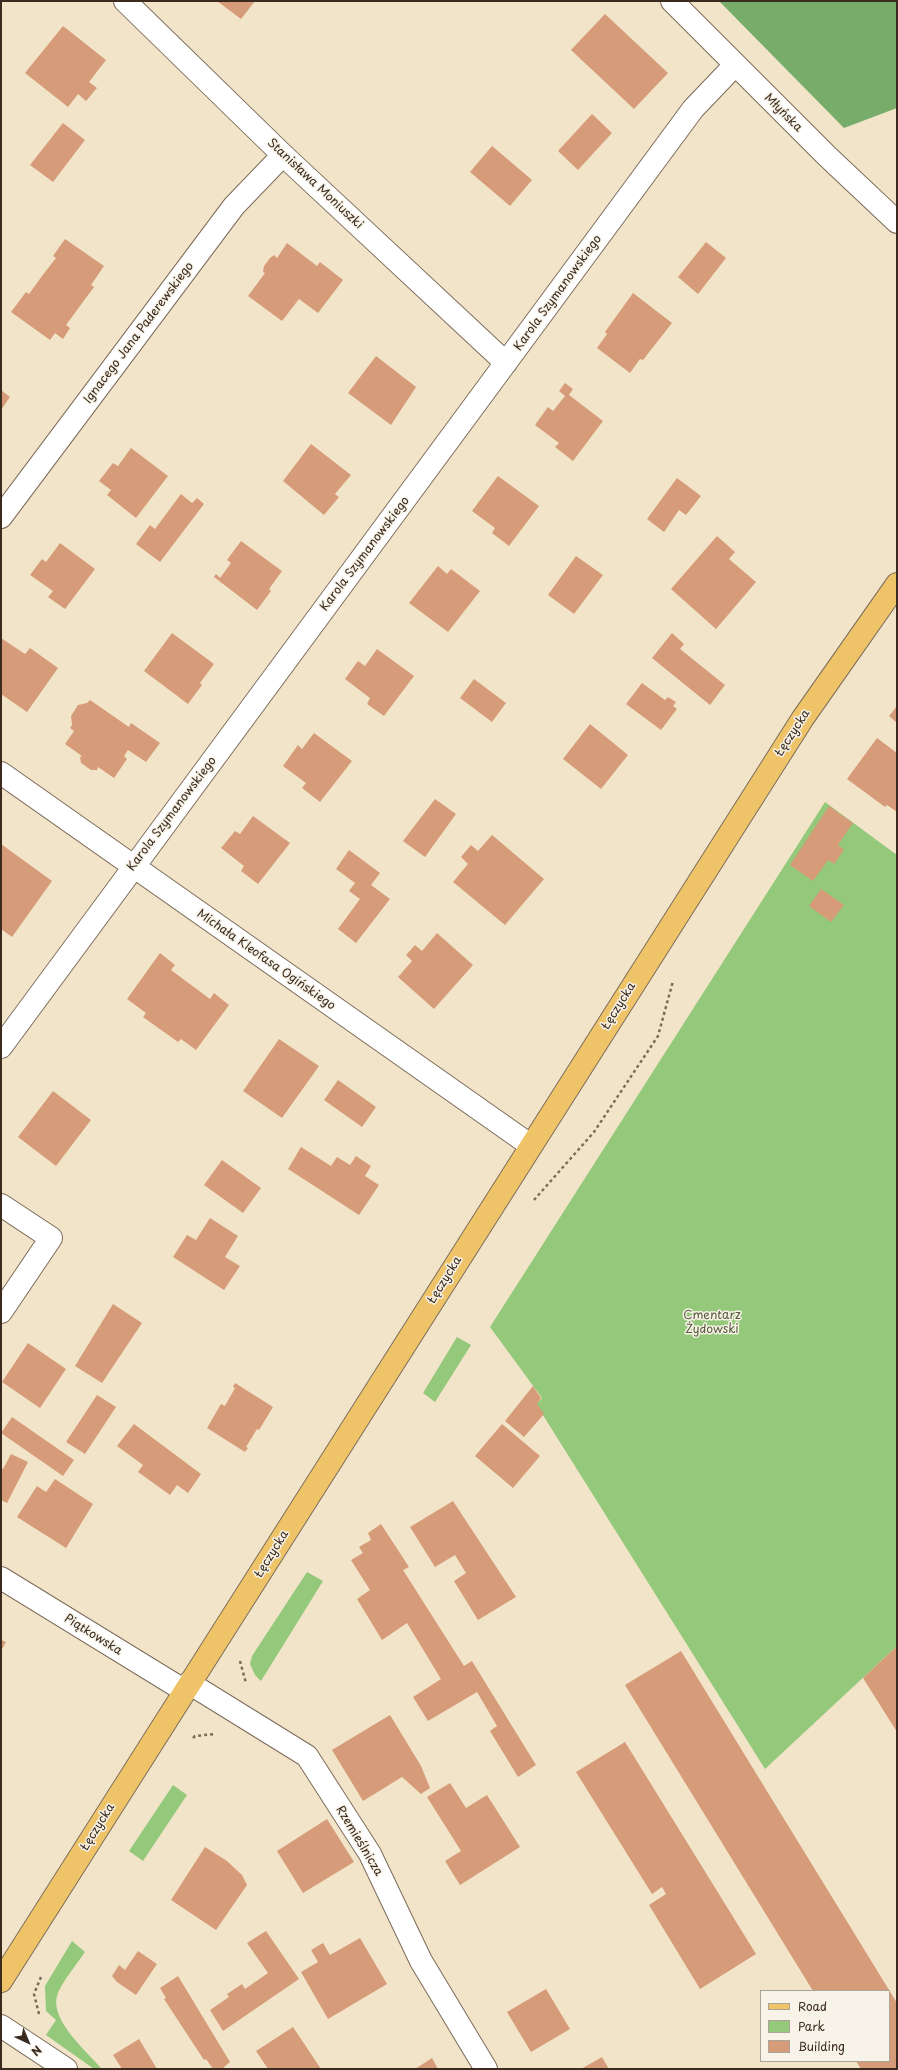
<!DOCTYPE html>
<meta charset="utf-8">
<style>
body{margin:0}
#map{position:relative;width:898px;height:2070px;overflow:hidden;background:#f2e4c9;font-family:"Playpen Sans",sans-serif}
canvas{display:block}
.frame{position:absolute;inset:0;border:2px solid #3b2a1e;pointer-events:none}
.legend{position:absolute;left:760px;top:1990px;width:130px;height:72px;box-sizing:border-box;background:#f7f3e8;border:1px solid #aca397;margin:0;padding:5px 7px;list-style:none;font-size:12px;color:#3b2a1e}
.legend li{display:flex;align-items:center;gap:8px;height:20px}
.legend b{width:20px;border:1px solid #aca397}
.north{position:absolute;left:8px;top:2022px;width:40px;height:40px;-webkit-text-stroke:3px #f7f3e8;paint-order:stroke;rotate:136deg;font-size:11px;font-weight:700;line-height:16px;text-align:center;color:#3b2a1e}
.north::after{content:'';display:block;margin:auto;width:14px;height:18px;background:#3b2a1e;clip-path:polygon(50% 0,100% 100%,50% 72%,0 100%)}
</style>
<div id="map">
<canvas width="898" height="2070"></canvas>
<div class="frame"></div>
<ul class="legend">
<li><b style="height:5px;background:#efc469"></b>Road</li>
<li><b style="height:11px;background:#94c87a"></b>Park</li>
<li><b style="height:11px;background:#d69c79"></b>Building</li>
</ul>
<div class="north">N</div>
</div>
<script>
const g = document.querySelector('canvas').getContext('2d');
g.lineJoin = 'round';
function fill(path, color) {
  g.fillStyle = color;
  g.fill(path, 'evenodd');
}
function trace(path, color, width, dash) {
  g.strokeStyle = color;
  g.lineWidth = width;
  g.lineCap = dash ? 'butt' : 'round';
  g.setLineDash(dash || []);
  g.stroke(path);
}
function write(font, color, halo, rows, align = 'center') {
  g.font = font + ' "Playpen Sans",sans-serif';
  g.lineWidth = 3;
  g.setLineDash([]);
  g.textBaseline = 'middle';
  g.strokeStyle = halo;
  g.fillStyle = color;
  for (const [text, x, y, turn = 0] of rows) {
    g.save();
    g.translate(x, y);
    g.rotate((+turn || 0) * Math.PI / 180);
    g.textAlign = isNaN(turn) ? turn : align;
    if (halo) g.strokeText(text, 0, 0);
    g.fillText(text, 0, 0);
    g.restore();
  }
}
const green = new Path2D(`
 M825,802L897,855V1646L765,1769L536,1404L542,1398L490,1327Z
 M457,1337L471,1345L435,1402L423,1393Z
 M307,1572L323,1581L261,1681L255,1675L250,1664L252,1656Z
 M173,1785L187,1795L143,1861L129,1851Z
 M72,1941L85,1952C77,1964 61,1983 57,1996C50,2020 87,2052 102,2069H94L46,2035L56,2020L46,2011L45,1986Z`);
const forest = new Path2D(`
 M719,1H897V108L844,128Z`);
const building = new Path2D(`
 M217,1H255L241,19Z
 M605,14L668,73L634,109L571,50Z
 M63,26L106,60L89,82L97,88L86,101L78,94L68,107L25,73Z
 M592,114L612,133L578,170L558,151Z
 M63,123L85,140L53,182L30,165Z
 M492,146L532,180L510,206L470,172Z
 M65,239L104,266L91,285L94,287L66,325L70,328L63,339L55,333L50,340L11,312L26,292L29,294L42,276L56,258L53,256Z
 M706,242L726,258L698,294L678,277Z
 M287,243L317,266L320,262L343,280L318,313L299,299L282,321L248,296L265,273L263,272L264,266L270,258L274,255L277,258Z
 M633,293L672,323L643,360L640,359L630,373L597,348L607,334L605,332Z
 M376,356L416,387L391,425L348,393Z
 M565,383L573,389L569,395L603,421L573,461L555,447L559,443L535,425L548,407L553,411L565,396L559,391Z
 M1,390L10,397L1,410Z
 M311,444L351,475L335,494L339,497L324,515L283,481Z
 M131,448L168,476L136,518L107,495L111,490L99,481L113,463L118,466Z
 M498,476L539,506L509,546L492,533L495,528L472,511Z
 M677,478L701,496L686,515L679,510L664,532L647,519Z
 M181,494L192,503L197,498L204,504L160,562L136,544L150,525L155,529Z
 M717,536L735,552L729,559L756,582L716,629L671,589Z
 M241,541L282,571L269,589L271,591L257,610L214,577L216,574L220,578L231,563L227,560Z
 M60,543L95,569L65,609L48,597L53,591L30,575L42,559L46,562Z
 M576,556L603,575L574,614L548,595Z
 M438,566L447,574L451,569L480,591L448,632L409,603Z
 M172,633L214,664L200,683L202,685L188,704L144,671Z
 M672,633L684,644L680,649L725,685L710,705L652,658Z
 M1,638L25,654L30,648L58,668L27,712L1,694Z
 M377,649L414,676L384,716L367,704L370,698L345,679L358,661L365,666Z
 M474,679L506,703L492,722L460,698Z
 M642,683L665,700L668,697L676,702L673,706L677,709L661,730L626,704Z
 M90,700L129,727L131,723L160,743L146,762L128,750L124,756L127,759L114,778L98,767L97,770H91L81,763L80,757L82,756L65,744L74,731L70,728L72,725L71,716L78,705L87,703Z
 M897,706V723L889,716Z
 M590,724L628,755L601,789L563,759Z
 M314,733L352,761L320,802L302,788L306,783L283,766L298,745L302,749Z
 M877,738L897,753V812L887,805L885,807L847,779Z
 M435,799L456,814L425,857L403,841Z
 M829,806L853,823L838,845L844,850L834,864L828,860L813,881L790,865Z
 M253,816L290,843L258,884L241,871L244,866L221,848L235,831L240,834Z
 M492,835L544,879L505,925L453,882L468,864L461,857L471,845L478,851Z
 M1,844L52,881L12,937L1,929Z
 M349,850L380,873L371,885L390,899L356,943L338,929L360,899L349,891L355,883L336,869Z
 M821,889L844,905L831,922L809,906Z
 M437,933L473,965L434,1009L398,977L412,961L406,955L415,945L422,951Z
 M160,953L175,965L171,970L210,999L214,993L229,1005L196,1050L181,1039L178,1042L143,1017L146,1013L127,999Z
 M279,1039L319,1066L282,1118L243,1091Z
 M338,1080L376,1107L362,1127L324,1100Z
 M53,1091L91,1120L56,1166L18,1137Z
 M301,1147L331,1166L337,1157L350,1165L356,1156L371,1166L365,1176L379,1185L359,1215L288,1169Z
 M222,1160L261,1188L243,1213L204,1185Z
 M210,1218L238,1236L225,1257L240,1266L224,1290L173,1257L187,1235L196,1240Z
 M113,1304L142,1323L102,1383L75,1366Z
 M28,1343L66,1369L40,1408L2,1382Z
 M235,1383L273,1407L259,1430L257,1429L246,1447L248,1448L245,1452L207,1428L221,1404L225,1406L235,1388L233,1387Z
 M533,1386L541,1398L537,1404L544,1414L524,1437L505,1421Z
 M97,1395L116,1407L85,1454L66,1442Z
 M12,1417L74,1460L63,1476L1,1433Z
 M134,1424L201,1474L188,1493L177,1485L170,1495L138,1472L143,1465L117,1446Z
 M502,1424L540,1456L513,1488L475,1456Z
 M11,1454L28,1462L7,1503L1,1500V1468L3,1469Z
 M55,1479L93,1504L66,1548L17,1517L37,1486L46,1492Z
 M453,1501L516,1597L478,1620L454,1581L466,1573L455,1555L435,1567L410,1527Z
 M381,1524L409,1567L403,1570L464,1666L472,1661L536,1765L518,1777L490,1731L497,1726L477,1692L428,1721L413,1697L441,1679L407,1623L382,1640L357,1599L370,1590L351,1560L363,1553L359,1547L371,1540L368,1533Z
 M1,1640L6,1642L1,1651Z
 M897,1646V1732L863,1678Z
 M681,1651L897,2003V2069H861L856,2061H889V1991H813L625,1685Z
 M390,1715L421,1766L430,1788L421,1794L402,1777L363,1801L332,1750Z
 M625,1742L756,1954L700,1989L649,1905L666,1894L662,1887L652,1894L576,1772Z
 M450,1783L466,1808L487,1795L520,1847L460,1885L445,1861L461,1851L427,1797Z
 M327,1819L354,1862L303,1893L277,1851Z
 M205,1847L227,1861L242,1875L247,1885L216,1930L171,1900Z
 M266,1931L299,1979L223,2031L210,2010L229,1997L227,1994L242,1984L245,1989L268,1973L247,1943Z
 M360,1938L387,1984L328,2019L301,1972L318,1962L311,1950L323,1943L330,1955Z
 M138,1951L157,1964L136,1995L117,1982L112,1976L119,1965L125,1970Z
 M178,1976L230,2062L222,2069H213L206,2059L204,2060L164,1999L166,1998L160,1988Z
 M546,1989L570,2029L531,2052L507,2012Z
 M293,2027L321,2069H268L256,2051Z
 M139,2039L157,2069H122L113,2055Z
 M602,2057L609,2069H581Z
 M432,2058L438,2069H415Z`);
const path = new Path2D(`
 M534,1200L594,1132L658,1036L673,981
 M240,1661L246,1683
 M193,1738L195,1736L215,1734
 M39,2014L34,1994L41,1977`);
const minor = new Path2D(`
 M125,1L283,155L506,363
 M672,1L828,157L897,222
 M1,517L234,206L283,155
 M1,773L530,1145
 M1,1047L693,109L735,65
 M1,1205L51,1238L1,1312
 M1,1578L185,1691
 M189,1683L307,1756L370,1854L421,1961L486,2069
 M1,2026L66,2069`);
const major = new Path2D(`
 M1,1981L803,718L897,584`);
const streetNames = [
 ["Młyńska",783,113,45],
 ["Stanisława Moniuszki",315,184,43],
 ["Karola Szymanowskiego",558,293,-54],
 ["Ignacego Jana Paderewskiego",139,333,-53],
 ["Karola Szymanowskiego",365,554,-53],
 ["Łęczycka",793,733,-57],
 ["Karola Szymanowskiego",172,814,-53],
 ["Michała Kleofasa Ogińskiego",266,960,35],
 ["Łęczycka",619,1006,-58],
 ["Łęczycka",445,1280,-58],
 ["Łęczycka",272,1554,-58],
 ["Piątkowska",93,1635,32],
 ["Łęczycka",98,1827,-58],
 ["Rzemieślnicza",359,1841,59]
];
const parkNames = [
 ["Cmentarz",712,1316],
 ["Żydowski",712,1330]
];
fill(green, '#94c87a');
fill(forest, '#77ac6a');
fill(building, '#d69c79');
trace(minor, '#7b6b5a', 24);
trace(major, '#7b6b5a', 24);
trace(path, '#7b6b5a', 2.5, [3, 3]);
trace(minor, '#fff', 22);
trace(major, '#efc469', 22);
write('12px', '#3b2a1e', '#f7f3e8', streetNames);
write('12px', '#56593a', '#f7f3e8', parkNames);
</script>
